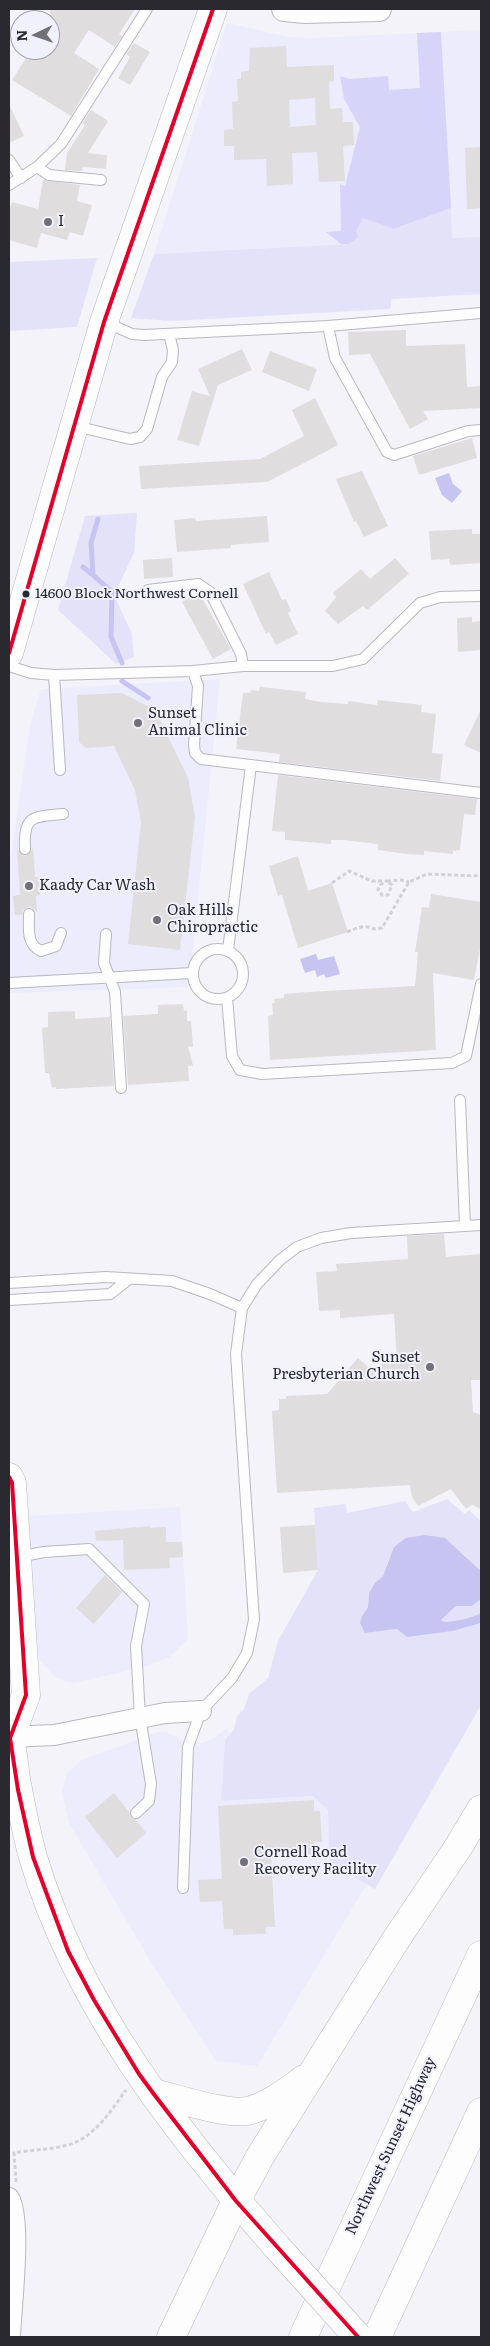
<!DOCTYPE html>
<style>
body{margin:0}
#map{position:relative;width:490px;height:2346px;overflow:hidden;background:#f4f3fa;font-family:Literata,serif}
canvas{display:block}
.frame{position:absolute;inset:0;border:10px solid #29292f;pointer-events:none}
.north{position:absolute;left:10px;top:10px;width:50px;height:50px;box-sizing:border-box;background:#f1f0fd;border:1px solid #a1a0ab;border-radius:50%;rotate:267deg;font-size:14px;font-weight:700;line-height:20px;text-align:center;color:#29292f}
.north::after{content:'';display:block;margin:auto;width:18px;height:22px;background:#707076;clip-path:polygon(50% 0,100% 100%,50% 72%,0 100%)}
</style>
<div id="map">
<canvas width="490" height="2346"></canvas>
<div class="frame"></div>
<div class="north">N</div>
</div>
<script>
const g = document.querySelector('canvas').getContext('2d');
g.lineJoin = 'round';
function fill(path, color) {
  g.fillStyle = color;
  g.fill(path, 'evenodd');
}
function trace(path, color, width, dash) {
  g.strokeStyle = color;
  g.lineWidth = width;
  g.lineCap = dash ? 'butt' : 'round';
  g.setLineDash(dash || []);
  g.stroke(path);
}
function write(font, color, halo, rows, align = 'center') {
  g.font = font + ' Literata,serif';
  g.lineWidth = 4;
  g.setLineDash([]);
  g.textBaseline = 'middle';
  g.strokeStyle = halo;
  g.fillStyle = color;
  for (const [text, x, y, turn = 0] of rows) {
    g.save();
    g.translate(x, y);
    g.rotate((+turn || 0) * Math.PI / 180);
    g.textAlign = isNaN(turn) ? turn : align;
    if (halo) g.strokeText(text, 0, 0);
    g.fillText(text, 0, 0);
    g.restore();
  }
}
const built = new Path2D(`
 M227,23L289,37L312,38L481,30V237L154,254Z
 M220,679L189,987L9,993V870L30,725L41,689Z
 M180,1507L188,1638L185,1642L170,1657L144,1667L74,1683L66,1682L54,1676L40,1660L35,1647L27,1516Z
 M227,1728L230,1734L225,1740L221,1801L313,1796L328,1810L329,1862L367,1884L257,2066L216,2061L152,1964L69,1823L62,1792L67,1773L82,1760L158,1732H165L187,1742L202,1743L213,1739Z`);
const green = new Path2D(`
 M451,208L452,238L481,237V294L392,299L390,309L172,321L131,318L154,254L349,244L363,218L395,229Z
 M97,258L77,327L9,331V262Z
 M137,513L134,553L114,595L132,634L134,657L116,664L58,610L85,516Z
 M447,1499L465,1514L469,1510L481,1521V1571L462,1553L389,1559L383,1576L375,1583L369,1593L368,1607L362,1616L365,1633L397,1629L407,1637L453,1631L481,1623V1705L375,1889L329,1862L328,1810L313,1796L221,1801L225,1740L234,1729L237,1716L244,1709L249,1694L268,1678L278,1641L318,1570L314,1508L346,1504L347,1513L405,1501L413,1512Z
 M481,1599V1613C469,1619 457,1621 444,1622L441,1620L456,1606H472Z`);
const forest = new Path2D(`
 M441,32L451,208L394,229L363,218L356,231L358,237L349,244H341L326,232L341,231L340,184L345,186L360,127L344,99L340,76L350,79L388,76L389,90L420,88L417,33Z`);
const water = new Path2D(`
 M449,473L453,484L462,491L452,503L442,495L435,478Z
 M316,954L318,960L334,956L340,974L326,978L324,974L317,977L315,970L305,973L300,959Z
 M425,1535L445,1538L481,1571V1599L472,1606H456L441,1620L444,1622C457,1621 469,1619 481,1613V1623L453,1631L407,1637L397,1629L365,1633L360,1623L362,1616L368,1607L369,1593L375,1583L383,1576L394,1547L406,1538Z`);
const stream = new Path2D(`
 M98,519L91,543L93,575L112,592L111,637L122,663
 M83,567L93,575
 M122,681L148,698`);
const building = new Path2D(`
 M50,9H135L119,34L122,36L115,47L89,30L74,53L99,69L71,116L12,80L31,50H50Z
 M134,43L150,52L130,85L118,78L130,57L126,54Z
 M286,46L287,67L334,65V81L329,82L330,109L342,108L343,122H353L354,145L343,146L345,181L319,182L317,152L292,153L293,184L267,186L266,159L234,160V146H224V130L233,129L232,102L238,101L237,79H241V72L249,71L250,48ZM315,98L316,125L290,127L289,100Z
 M9,104L24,136L9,143Z
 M91,110L108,121L88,153L107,155L106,169L83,167L82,171L65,170L67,153L85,125L82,123Z
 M481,147V208L467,209L465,148Z
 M43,180L80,185L77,201L92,205L83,236L70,232L67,240L41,233L37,248L9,240V212L12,202L38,209Z
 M406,330V346L465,344L467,387L480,386L481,408L423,411L428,419L410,429L370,354L349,355L348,332Z
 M242,349L252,370L218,385L199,446L177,440L192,391L210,396L198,369Z
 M270,351L317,369L309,391L262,372Z
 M315,398L338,445L310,460L267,482L141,489L139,466L260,459L304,436L292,410Z
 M472,438L477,458L419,475L413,456Z
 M362,471L388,526L364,537L356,521L354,522L336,479Z
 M267,516L269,542L231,545V548L177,552L174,520L195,518L196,521Z
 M472,529V534H481V563L450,565L449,559L431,560L429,531Z
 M172,558L173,577L144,579L143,560Z
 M395,558L409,574L367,610L363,606L338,624L325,611L336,597L333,593L361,569L370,579Z
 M269,572L282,600L286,599L291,611L288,613L298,634L276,645L269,632L266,634L243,584Z
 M199,593L231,649L213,659L182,602Z
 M472,617V622L481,621V650L458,652L457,618Z
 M260,687L306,692L305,699L320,702L348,704V701L377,705L378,700L422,705L421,712L436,714L432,753L443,754L440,781L279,762L280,754L236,749L243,693H250L251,690L259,691Z
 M122,693L155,710L188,778L195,817L180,950L128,944L141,822L135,790L114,746L86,748L79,742L77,695Z
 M481,709V753L464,745Z
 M278,775L477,799L475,815L464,814L460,850L453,851V854L424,851V855L407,854L378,850V844L343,840H331V844L285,840V832L272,831Z
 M33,848L35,877H39L40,895L36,896L37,913L33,908L29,907L23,910L22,915H15L13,896L20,895L17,849L26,856Z
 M298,856L308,891L332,883L348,932L298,948L282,895L278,896L269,866Z
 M431,894L481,902V944L474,980L433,973L436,1050L270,1060L268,1016L273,1015L272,1003H275L274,999L284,998V994L309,992L415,986L418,952H415L422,907L429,908Z
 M183,1004L184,1011L187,1010V1021H191L193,1047L188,1046L193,1066H188L189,1081L128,1085L123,1016L158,1014V1005Z
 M75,1011V1019L110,1017L114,1086L56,1089V1087L52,1088L49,1073H45L42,1028L48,1027V1012Z
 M444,1234L446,1257L481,1254V1380H471L473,1412L481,1415V1509L472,1505L466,1509L451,1489L418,1506L412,1497L410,1485L277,1493L272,1411L279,1410V1399H286V1396L327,1394L358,1358L372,1371L384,1362L397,1361L394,1314L340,1318V1310L319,1311L316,1272L337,1271L336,1264L408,1259L407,1236Z
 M315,1525L318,1570L283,1573L280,1527Z
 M150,1526V1528L166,1527V1542H182L183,1557L169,1558L170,1568L124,1570L123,1540L96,1541L95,1531Z
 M105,1575L122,1592L94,1624L76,1608Z
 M114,1793L129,1812L131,1817L136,1820L146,1833L117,1858L85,1817Z
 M314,1800V1811H320L322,1842H314V1854L271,1856L275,1927H265L266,1934L233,1935V1929H224L222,1901L200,1902L198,1880L222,1879L218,1806Z`);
const path = new Path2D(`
 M332,883L349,871L372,881H387L380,885L378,890L382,895H388L392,885L387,881L401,880L409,882
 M347,932C357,928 364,924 374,929L382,928L409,882L427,874L481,876
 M16,2182L14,2153C35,2149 63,2150 82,2139C101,2127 113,2108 126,2090`);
const service = new Path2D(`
 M9,160L21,178
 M37,167L49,175L101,180
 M9,185L37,167L61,144L147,9
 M105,322L132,334L144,335L328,326L481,313
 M328,326L335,358L387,452L394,455L468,431L481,430
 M75,426L130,439L140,437L147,429L162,377L172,362L173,350L169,334
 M148,590L198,584L210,592L241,654L243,666
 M9,666L31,673L54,675L193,671L243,666H333L363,659L420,603L440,597L481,596
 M193,671L198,686L194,745L195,753L201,759L481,793
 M54,675L60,770
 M25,849C23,814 34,817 63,814
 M29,914C29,929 26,944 41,951L56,946L61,933
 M106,934L104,963L115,992L121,1088
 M193 974a25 25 0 1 1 50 0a25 25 0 1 1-50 0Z
 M228,950L251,765
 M9,983L192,973
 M227,998L232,1056L240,1070L262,1074L452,1063L466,1056L481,984
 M460,1100L465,1226
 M9,1283L106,1277L172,1281L210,1294L242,1308
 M9,1300L110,1294L129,1279
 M18,1557L44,1552L89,1549L144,1604L136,1646L140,1717L151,1784L149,1801L136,1813
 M183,1888L188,1747L201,1711L232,1678L247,1653L254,1620L236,1354L242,1308L257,1284L280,1260L297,1247L321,1238L351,1233L481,1225`);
const minor = new Path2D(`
 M9,1737L54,1735L165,1713L201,1711
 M9,2198C22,2220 11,2308 10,2337`);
const tertiary = new Path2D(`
 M284,9L305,11L379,9`);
const secondary = new Path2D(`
 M9,653L104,322L213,9
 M9,1477L12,1483L26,1695L10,1738
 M9,1735C13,1749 14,1765 16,1779C21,1805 26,1832 33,1857C77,2006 176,2132 277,2247`);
const motorway = new Path2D(`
 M153,2093C176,2098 225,2115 247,2111C267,2107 288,2091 304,2079
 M171,2337L236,2201L261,2155L397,1938L459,1846L481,1809
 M303,2337L481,1955
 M377,2337L481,2112`);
const secondaryBridge = new Path2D(`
 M277,2247L358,2337`);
const bus1 = new Path2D(`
 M9,653L104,322L213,9
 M9,1477L12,1483L26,1695L10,1738L18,1790L33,1857L68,1951L94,2000L139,2074L153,2093L236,2201L358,2337`);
const markers = [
 [48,222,5,"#707076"],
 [26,594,4.5,"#29292f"],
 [138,723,5,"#707076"],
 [29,886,5,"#707076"],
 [157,920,5,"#707076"],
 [430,1367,5,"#707076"],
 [244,1862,5,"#707076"]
];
const busNames = [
 ["14600 Block Northwest Cornell",35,594]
];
const poiNames = [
 ["I",58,222],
 ["Sunset",148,714],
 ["Animal Clinic",148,731],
 ["Kaady Car Wash",39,886],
 ["Oak Hills",167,911],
 ["Chiropractic",167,928],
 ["Sunset",420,1358,"right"],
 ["Presbyterian Church",420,1375,"right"],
 ["Cornell Road",254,1853],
 ["Recovery Facility",254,1870]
];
const streetNames = [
 ["Northwest Sunset Highway",391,2146,-65]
];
fill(built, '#ececfc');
fill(green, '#e4e2f9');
fill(forest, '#d6d4f9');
fill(water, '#c6c4f1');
trace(stream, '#c6c4f1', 5);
fill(building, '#dfddde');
trace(service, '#b8b8be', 12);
trace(minor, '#b8b8be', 22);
trace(tertiary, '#b8b8be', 26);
trace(secondary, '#b8b8be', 29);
trace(motorway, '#b8b8be', 29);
trace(path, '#d2d2d5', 3, [4, 2.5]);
trace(service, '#fdfdfe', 10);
trace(minor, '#fdfdfe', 20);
trace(tertiary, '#fdfdfe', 24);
trace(secondary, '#fdfdfe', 28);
trace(motorway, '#fdfdfe', 28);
trace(secondaryBridge, '#b8b8be', 29, []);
trace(secondaryBridge, '#fdfdfe', 28);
trace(bus1, '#e4002b', 4);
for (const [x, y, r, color] of markers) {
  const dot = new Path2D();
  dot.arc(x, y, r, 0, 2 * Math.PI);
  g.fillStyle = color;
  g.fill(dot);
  trace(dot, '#f1f0fd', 2);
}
write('14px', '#29292f', '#f1f0fd', busNames, 'left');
write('15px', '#29292f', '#f1f0fd', poiNames, 'left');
write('15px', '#29292f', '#f1f0fd', streetNames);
</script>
